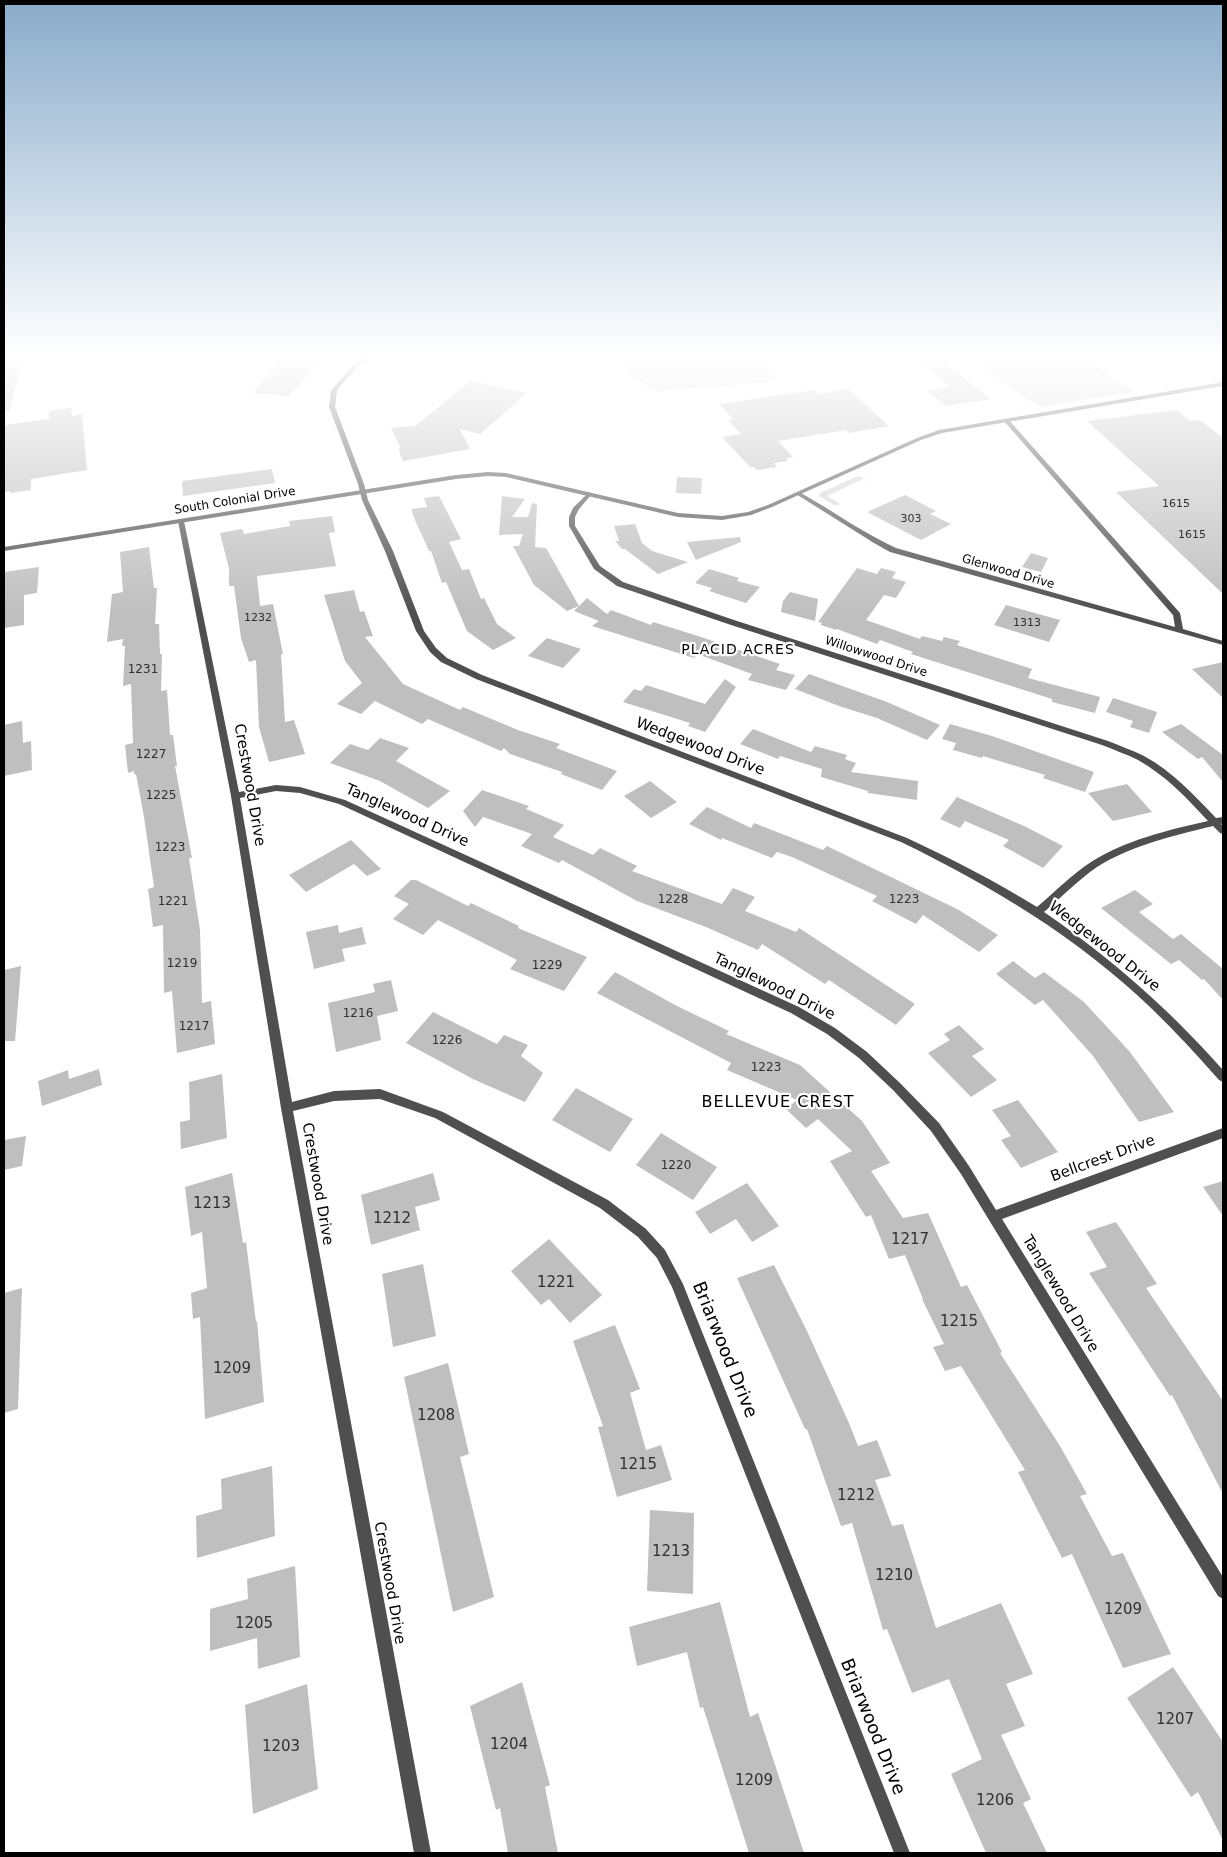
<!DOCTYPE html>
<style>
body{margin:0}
#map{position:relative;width:1227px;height:1857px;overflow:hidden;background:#fff;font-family:"DejaVu Sans",sans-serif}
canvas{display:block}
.frame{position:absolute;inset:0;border:5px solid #000;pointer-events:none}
</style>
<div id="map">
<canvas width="1227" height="1857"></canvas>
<div class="frame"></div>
</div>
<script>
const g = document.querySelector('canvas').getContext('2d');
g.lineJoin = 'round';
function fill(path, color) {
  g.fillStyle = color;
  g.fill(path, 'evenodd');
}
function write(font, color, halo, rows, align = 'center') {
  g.font = font + ' "DejaVu Sans",sans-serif';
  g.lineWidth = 4.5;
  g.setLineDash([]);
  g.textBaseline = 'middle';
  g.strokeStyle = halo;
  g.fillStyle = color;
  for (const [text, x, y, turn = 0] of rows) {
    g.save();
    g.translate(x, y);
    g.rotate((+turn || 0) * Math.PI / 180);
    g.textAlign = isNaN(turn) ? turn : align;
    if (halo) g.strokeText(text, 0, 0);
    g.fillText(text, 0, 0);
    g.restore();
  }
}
const green = new Path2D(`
 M633,353H756L776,378L771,382L657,391L628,375L626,359Z
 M958,353H1076L1134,392L1041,407L1024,397L969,355L961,356Z
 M858,476L872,482L863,479L827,496L839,503V505H834L819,496L820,493Z`);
const building = new Path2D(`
 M24,353L9,412L4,411V355Z
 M909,353H932L991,399L946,406L927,391L950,387Z
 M286,354L324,357L289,396L253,393Z
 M471,381L527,393L480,434L460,429L470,449L403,461L399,451L400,447L391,428L415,426Z
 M848,389L889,426L849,433L846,430L778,441L793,457L786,459L788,461L774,463L777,467L757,470L754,467H750L722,437L741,434L728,420L733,419L719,404L815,390L819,394Z
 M71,408L72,416L82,414L87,470L31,479V490L10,493V491L4,492V425L49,419V411Z
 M1177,410L1190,421L1200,420L1223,438V594L1116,492L1159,486L1087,421Z
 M272,469L275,483L183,496L182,481Z
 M677,477L702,478L701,494L676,493Z
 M905,495L936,511L930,514L951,524L921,540L867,512Z
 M439,496L461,539L449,542L462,570L469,569L481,599L484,598L497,624L516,638L493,650L467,631L446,582L442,583L431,551H429L415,520L411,509L427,507L424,498Z
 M502,496L525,499L512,517H528L532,503L537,504L535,547L546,548L579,606L567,611L534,585L513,546H519L523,534L499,535Z
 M332,516L335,532L329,533L336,566L257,576L260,606L273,604L283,654H281L285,722L294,720L305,754L269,762L259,727L256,660L249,662L241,638L234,586H229V569L220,533L242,529L244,534L290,526L289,521Z
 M635,524L642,543L652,551L688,562L658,574L625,549H622L615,541H619L614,526Z
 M740,537L741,542L696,560L687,542Z
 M149,547L154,588H157L155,624H159L160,654H162L161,691L167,690L170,735H173L177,766H175L192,858H189L200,930L202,1003L211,1001L215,1044L177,1053L172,991L164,993L163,925L153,927L148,889L154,887L144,817L136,774L134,775V771L128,773L125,745L133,743L131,684L123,686L125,646H122L123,639L107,642L112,594L123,592L120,552Z
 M1031,553L1048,558L1041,572L1022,567Z
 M39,567L37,593L24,595V625L4,628V572Z
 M857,568L877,574L881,568L896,572L892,578L906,582L896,598L884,595L866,620L920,639L922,636L942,641L944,637L960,641L957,645L1032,669L1028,678L1100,697L1095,713L1052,702V699L911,654L913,652L880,640L877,644L837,629L836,630L821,625L822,623L818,622Z
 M709,569L739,578L737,581L760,587L746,603L709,591L712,588L695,583Z
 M354,590L360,612L364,611L373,636L365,637L403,684L460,710L463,707L518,730L560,744L556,748L617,771L602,790L561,774L562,772L510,754L504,748L501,751L494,748L428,719L422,724L375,701L361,714L337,704L362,683L345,661L324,595Z
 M790,592L818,599L815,621L781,612L783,601Z
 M587,598L607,614L611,610L651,625L653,622L698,636L780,664L776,670L795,675L786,690L748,680L752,674L697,654L694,658L592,626L599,621L574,611Z
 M1006,605L1060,620L1049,642L994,625Z
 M547,638L581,649L563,668L528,656Z
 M1223,662V698L1192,669Z
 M809,674L887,702L940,725L927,740L877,718L839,706L795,689Z
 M725,679L736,687L705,732L688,726L690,723L623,702L634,689L641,691L646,685L705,704Z
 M1113,698L1157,712L1149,733L1130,727L1133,721L1106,712Z
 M22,721L23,743L31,741L32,770L4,776V725Z
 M950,724L992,736L1094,772L1085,792L1043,778L1045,775L983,756L982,758L953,750L956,743L942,739Z
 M1181,724L1223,755V782L1202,757L1198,759L1162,732Z
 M753,729L811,752L815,746L847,755L845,759L856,763L851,772L918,781L917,800L868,793V791L821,777L822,769L780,756L778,759L740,744Z
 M380,738L409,748L396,761L450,791L428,808L380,781L330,763L350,744L368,750Z
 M650,781L677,802L651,818L624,796Z
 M1127,784L1152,812L1113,821L1088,793Z
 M482,790L529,806L526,809L564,825L553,837L593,855L600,848L637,866L632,871L722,904L733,888L755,897L745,911L796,932L799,928L915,1004L896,1025L829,980L825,984L762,944L758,950L706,927L637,901L562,860L559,863L521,846L532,834L483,817L475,827L463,811Z
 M957,797L1024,826L1063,846L1043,868L1003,846L1009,840L965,821L960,828L940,819Z
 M707,807L751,828L754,823L823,850L827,846L959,910L998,935L979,952L923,915L916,924L872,901L877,896L792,857L777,852L772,858L722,838L721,840L689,824Z
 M351,840L381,869L367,876L354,864L306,892L289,875Z
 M411,880H416L468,906L471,903L519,926L518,928L587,957L564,991L510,969L517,960L438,920L423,935L393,919L409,904L394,896Z
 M1135,890L1153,904L1139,912L1173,939L1181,934L1223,969V1000L1204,979L1202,980L1179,960L1171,964L1101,908Z
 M338,925L339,933L362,927L366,944L342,949L345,961L314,969L306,932Z
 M1013,961L1035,978L1044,972L1084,1002L1130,1052L1174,1112L1139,1122L1093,1056L1043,1000L1035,1005L996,974Z
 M21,966L15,1041H4V970Z
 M615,972L677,1006L729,1031L726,1034L800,1065L862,1121L890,1163L871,1171L903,1218L928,1213L961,1287L967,1285L1002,1352L1000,1353L1060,1446L1087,1494L1080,1496L1112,1556L1123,1553L1171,1654L1123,1668L1072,1554L1062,1558L1018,1472L1025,1470L961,1366L945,1371L933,1347L944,1344L922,1299H923L905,1255L889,1259L871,1215L866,1217L830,1161L852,1151L818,1119L806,1128L786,1109L797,1100L727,1070L731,1063L597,993Z
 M391,980L398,1011L377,1016L381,1040L336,1052L328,1003L375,992L373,984Z
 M433,1012L497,1044L504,1035L528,1045L521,1056L543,1073L525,1102L473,1079L406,1043Z
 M959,1025L984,1049L972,1056L997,1080L971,1097L928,1053L950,1040L944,1034Z
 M99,1069L102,1085L42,1106L38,1081L68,1070L69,1079Z
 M222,1074L227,1138L181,1149L180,1122L190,1120L189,1082Z
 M576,1088L633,1119L610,1152L552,1120Z
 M1018,1100L1058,1152L1021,1168L1001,1140L1011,1136L992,1110Z
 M661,1133L717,1167L693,1200L636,1165Z
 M26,1136L22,1166L4,1170V1140Z
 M232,1173L243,1243L246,1242L256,1322L257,1321L264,1402L205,1419L200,1317L193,1319L191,1293L207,1288L202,1232L191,1236L185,1187Z
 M433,1173L440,1200L415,1207L420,1230L371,1245L361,1195Z
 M1223,1181V1216L1203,1187Z
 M747,1183L779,1226L752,1242L736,1219L710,1234L695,1212Z
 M1116,1222L1157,1284L1146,1288L1223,1401V1494L1172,1395L1170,1396L1089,1273L1107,1267L1086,1232Z
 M549,1239L602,1295L570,1323L549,1299L541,1305L511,1271Z
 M423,1264L436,1336L393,1347L382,1274Z
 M774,1265L806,1329L849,1423L858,1446L877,1440L891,1476L875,1480L892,1526L903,1524L936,1628L1001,1603L1033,1674L1006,1684L1025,1726L1001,1735L1031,1799L1023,1803L1047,1853H986L951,1774L982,1759L949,1679L912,1693L887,1629L883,1630L852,1523L841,1526L807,1429H805L737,1278Z
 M22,1288L18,1409L4,1413V1293Z
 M615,1325L640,1389L630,1393L646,1450L661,1445L672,1480L617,1497L598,1427L603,1426L573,1341Z
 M448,1363L469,1454L460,1457L494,1597L453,1612L404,1377Z
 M272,1466L275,1536L197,1558L196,1516L222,1509L221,1479Z
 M650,1510L694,1513L693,1594L647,1591Z
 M295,1566L300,1657L258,1669L257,1638L210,1651V1609L248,1599L247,1579Z
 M720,1602L750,1717L758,1713L804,1853H749L703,1707L700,1708L687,1652L637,1666L629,1627Z
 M1173,1667L1223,1742V1840L1198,1792L1191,1797L1127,1698Z
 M522,1682L550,1785L545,1787L558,1853H508L500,1808L496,1810L470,1706Z
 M307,1684L318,1789L253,1814L245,1705Z`);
const minor = new Path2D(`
 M375,353H382L362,363L343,383L337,391L335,407L364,484L368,500L393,551L424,631L436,648L447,658L482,675L907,838C952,859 995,881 1037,907C1055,892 1071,875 1091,862C1126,840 1168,830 1208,821C1187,798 1165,775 1138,760C1126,754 1114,750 1102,745L728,624L617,586L594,569L569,526V517L573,508L589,492L592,494L579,509L575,517V526L600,566L623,582L734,620L1108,741C1120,746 1132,750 1144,756C1172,771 1194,795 1216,818L1223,817V823L1221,824L1223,826V834L1220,833L1213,826C1173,836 1132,845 1097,867C1078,880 1062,897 1044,912C1112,959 1168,1008 1223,1070V1082L1219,1080C1197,1055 1175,1031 1151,1008C1078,938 992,886 901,842L476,679L441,662L430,652L416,631L385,551L362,500L358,484L329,407L331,391L339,381L358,361Z
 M1004,419H1008L1180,613L1183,629L1223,641V645L890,552L874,543L796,494L801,493C833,511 863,533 896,548L1175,627L1173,615L1004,421Z
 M181,519L184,521L239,792L276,785L300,787L345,800L799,1007L835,1028L867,1052L901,1084L939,1123L969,1166L996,1210L1223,1128V1138L1002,1219L1223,1577V1599L1218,1596L961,1174L931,1131L893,1090L859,1058L827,1034L791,1013L339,804L300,793L276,791L240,798L292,1102L334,1091L380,1089L443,1112L608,1200L646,1229L665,1250L683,1284L910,1853H894L672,1287L657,1258L638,1237L600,1208L435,1118L380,1099L334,1101L293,1111L431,1853H414L281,1108L231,796L178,521Z`);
const tertiary = new Path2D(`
 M1223,382V386L942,433L921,440L772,507L751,515L722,520L678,517L506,477L488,476L456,479L4,551V547L456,475L488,472L506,473L678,513L722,516L748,512L768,505L917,438L939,430Z`);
const farNumbernames = [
 ["1615",1176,504],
 ["303",911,519],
 ["1615",1192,535],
 ["1232",258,618],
 ["1313",1027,623]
];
const farStreetnames = [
 ["South Colonial Drive",235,501,-9],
 ["Glenwood Drive",1008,572,16],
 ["Willowwood Drive",876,657,18]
];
const numberNames = [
 ["1231",143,670],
 ["1227",151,755],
 ["1225",161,796],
 ["1223",170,848],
 ["1228",673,900],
 ["1223",904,900],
 ["1221",173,902],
 ["1219",182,964],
 ["1229",547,966],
 ["1216",358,1014],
 ["1217",194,1027],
 ["1226",447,1041],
 ["1223",766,1068],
 ["1220",676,1166]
];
const farNeighbourhoodnames = [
 ["PLACID ACRES",738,650]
];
const streetNames = [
 ["Wedgewood Drive",700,747,21],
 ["Crestwood Drive",249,785,80],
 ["Tanglewood Drive",407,816,24],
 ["Wedgewood Drive",1104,947,38],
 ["Tanglewood Drive",774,987,26],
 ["Bellcrest Drive",1103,1159,-20],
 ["Crestwood Drive",317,1184,80],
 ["Tanglewood Drive",1060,1294,59],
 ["Crestwood Drive",389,1583,80]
];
const nearNumbernames = [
 ["1213",212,1204],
 ["1212",392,1219],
 ["1217",910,1240],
 ["1221",556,1283],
 ["1215",959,1322],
 ["1209",232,1369],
 ["1208",436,1416],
 ["1215",638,1465],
 ["1212",856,1496],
 ["1213",671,1552],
 ["1210",894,1576],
 ["1209",1123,1610],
 ["1205",254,1624],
 ["1207",1175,1720],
 ["1204",509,1745],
 ["1203",281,1747],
 ["1209",754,1781],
 ["1206",995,1801]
];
const neighbourhoodNames = [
 ["BELLEVUE CREST",778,1103]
];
const nearStreetnames = [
 ["Briarwood Drive",724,1350,68],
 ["Briarwood Drive",872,1727,68]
];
fill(green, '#d6d6d6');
fill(building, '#bfbfbf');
fill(minor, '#4f4f4f');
fill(tertiary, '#4f4f4f');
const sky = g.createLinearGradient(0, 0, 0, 613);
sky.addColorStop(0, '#8aabca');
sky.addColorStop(0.58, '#fff');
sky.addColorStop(1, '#ffffff00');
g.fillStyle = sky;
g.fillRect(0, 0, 1227, 613);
write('11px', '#303030', null, farNumbernames);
write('12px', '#000', '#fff', farStreetnames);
write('12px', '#303030', null, numberNames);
g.letterSpacing = '1px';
write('14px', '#000', '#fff', farNeighbourhoodnames);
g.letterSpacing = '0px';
write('15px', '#000', '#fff', streetNames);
write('15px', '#303030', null, nearNumbernames);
g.letterSpacing = '1px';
write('16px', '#000', '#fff', neighbourhoodNames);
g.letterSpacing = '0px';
write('18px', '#000', '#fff', nearStreetnames);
</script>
